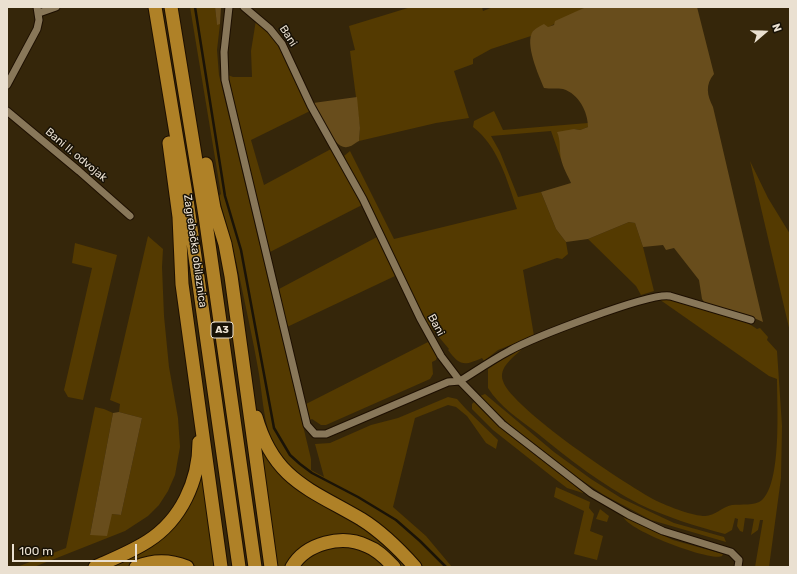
<!DOCTYPE html>
<meta charset="utf-8">
<style>
body{margin:0}
#map{position:relative;width:797px;height:574px;overflow:hidden;background:#35260a;font-family:Rubik,sans-serif}
canvas{display:block}
.frame{position:absolute;inset:0;border:8px solid #eae0d1;pointer-events:none}
.north{position:absolute;left:745px;top:12px;width:40px;height:40px;-webkit-text-stroke:3px #171106;paint-order:stroke;rotate:70deg;font-size:11px;font-weight:700;line-height:16px;text-align:center;color:#eae0d1}
.north::after{content:'';display:block;margin:auto;width:14px;height:18px;background:#eae0d1;clip-path:polygon(50% 0,100% 100%,50% 72%,0 100%)}
.scale{position:absolute;left:12px;top:544px;width:125px;height:18px;box-sizing:border-box;border:2px solid #eae0d1;border-top:0;padding-left:5px;font-size:12px;line-height:14px;white-space:nowrap;color:#eae0d1;-webkit-text-stroke:3px #171106;paint-order:stroke}
</style>
<div id="map">
<canvas width="797" height="574"></canvas>
<div class="frame"></div>
<div class="north">N</div>
<div class="scale">100 m</div>
</div>
<script>
const g = document.querySelector('canvas').getContext('2d');
g.lineJoin = 'round';
function fill(path, color) {
  g.fillStyle = color;
  g.fill(path, 'evenodd');
}
function trace(path, color, width, dash) {
  g.strokeStyle = color;
  g.lineWidth = width;
  g.lineCap = dash ? 'butt' : 'round';
  g.setLineDash(dash || []);
  g.stroke(path);
}
function write(font, color, halo, rows, align = 'center') {
  g.font = font + ' Rubik,sans-serif';
  g.lineWidth = 3;
  g.setLineDash([]);
  g.textBaseline = 'middle';
  g.strokeStyle = halo;
  g.fillStyle = color;
  for (const [text, x, y, turn = 0] of rows) {
    g.save();
    g.translate(x, y);
    g.rotate((+turn || 0) * Math.PI / 180);
    g.textAlign = isNaN(turn) ? turn : align;
    if (halo) g.strokeText(text, 0, 0);
    g.fillText(text, 0, 0);
    g.restore();
  }
}
const green = new Path2D(`
 M190,7H215L217,24H220L217,50L219,75L311,459V470L324,477L315,444L330,443L371,425L398,418L448,397L457,399L466,409L498,440L496,449L486,443L467,416L456,407L448,405L415,418L393,507L426,536L452,567H424C404,543 382,524 355,508C332,495 308,487 289,467C264,441 264,407 259,374C253,339 245,304 238,270C233,245 225,221 219,196L221,194Z
 M411,7H482L483,11L493,7H586L547,28L534,30L531,36L491,49L473,59V64L454,71L469,118L436,123L359,141L360,128L350,51L355,50L349,26Z
 M256,20L273,37L279,47L310,111L251,140L264,185L331,149L362,205L270,252L228,75L233,77H252L251,51Z
 M494,111L503,130L588,123V127L580,130L574,129C561,142 559,142 562,162L551,131L491,136L500,152L518,197L541,192L556,229L566,242L568,254L562,259L557,258L523,270L534,336L498,350L484,361L482,358C464,366 460,366 448,350L449,349L422,317L344,156L350,151L394,239L517,209C507,180 498,146 473,127L474,121Z
 M750,161L768,198L790,234V332Z
 M629,222L635,223L643,247L654,291L641,295L636,286L588,239Z
 M148,236L163,249L162,267L164,316L169,367L178,418L180,447L175,475L168,491L159,505L148,516L125,531L34,567H17L66,548L95,407L104,409L113,413L90,535L112,514L121,515L142,418L119,412L120,404L110,400Z
 M377,237L395,276L287,327L279,289Z
 M75,243L117,255L83,400L68,397L64,390L92,268L72,263Z
 M656,297C677,298 694,307 713,313C729,317 743,319 757,329L760,328L768,337L767,340L777,351L782,426L781,478L769,567H755L763,520H760L758,530L751,535L754,519L745,518L743,532L740,531L737,526L738,519L735,518L732,530L725,534C695,526 666,517 639,504C602,485 569,459 537,433C520,420 499,406 488,388V369L512,353L523,348C514,357 498,367 503,381C511,408 630,488 659,502C670,507 693,516 705,516C715,516 722,507 732,505C741,504 755,506 762,500C782,482 777,405 777,379L769,376Z
 M428,342L437,357L436,360L432,362L433,374L430,379L326,425H321L312,419L310,420L306,404Z
 M485,394L554,452L591,479L621,498L674,523L724,537L726,542L651,520L604,495L577,477L509,424L480,396Z
 M474,402L499,426L583,492V493L567,488L550,475L493,430L472,409V404Z
 M261,442L267,456L364,526L410,567H400L340,536L286,567H277Z
 M202,464L216,567H198L186,562L141,560L127,567H107L151,545Z
 M556,487L590,502L589,508L594,514L590,531L603,536L597,560L574,554L584,511L554,497Z
 M600,509L609,516L607,522L596,519Z
 M623,516L673,540L723,554L722,556C711,562 626,530 623,516Z
 M350,546L373,554L387,567H298C313,550 328,547 350,546Z`);
const forest = new Path2D(`
 M215,7H221L220,24L217,25Z
 M586,7H697L714,74C705,85 707,95 713,107L763,322L745,314L705,303L702,299L699,280L674,248L666,250L663,245L643,247L635,223L629,222L588,239L566,242L556,229L541,192L571,183C568,176 563,168 561,159C559,149 561,141 557,132L574,129L580,130L588,127C588,112 579,94 563,89C558,88 550,89 544,88C539,76 524,43 533,31C536,28 540,26 544,24L548,27L554,25L555,21Z
 M357,97L360,128L359,141C355,143 351,147 347,147C334,150 319,113 313,103Z
 M119,412L142,418L121,515L112,514L107,536L90,535L113,413Z`);
const stream = new Path2D(`
 M195,7L225,196L241,250L274,428L290,455L300,464L312,473L358,497L396,520L420,541L446,567`);
const minor = new Path2D(`
 M229,7L224,52L225,80L307,425L315,434H326L448,382L460,381
 M244,7L270,29L282,44L311,106L363,199L420,318L441,356L460,381L502,424L591,493L629,515L663,531L731,552L739,560L738,567
 M39,13L56,7
 M7,85L37,29L39,20L37,7
 M7,111L79,171L130,216
 M460,381C476,371 492,360 509,351C532,338 650,292 670,296L751,320`);
const motorway = new Path2D(`
 M155,7L187,200L239,567
 M171,7L205,216L255,567
 M169,143L179,217L182,284L221,567
 M206,164L214,208L225,244L231,276L271,567
 M256,417C274,480 310,489 361,519C382,532 399,549 415,567
 M95,567C113,559 131,552 148,541C181,520 199,481 199,442
 M136,567C153,560 170,560 187,567
 M292,567C306,543 342,534 367,546C378,550 386,559 394,567`);
const shields = [
 [222,330,22]
];
const shieldNames = [
 ["A3",222,330]
];
const streetNames = [
 ["Bani",288,36,57],
 ["Bani II. odvojak",76,155,40],
 ["Zagrebačka obilaznica",195,251,82],
 ["Bani",436,325,62]
];
fill(green, '#543a01');
fill(forest, '#684d1c');
trace(stream, '#1a1307', 2.5);
trace(minor, '#1d0f00', 9);
trace(motorway, '#1d0f00', 15);
trace(minor, '#887759', 7);
trace(motorway, '#af8127', 13);
for (const [x, y, w] of shields) {
  const box = new Path2D();
  box.roundRect(x - w / 2, y - 8, w, 16, 3);
  g.fillStyle = '#171106';
  g.fill(box);
  trace(box, '#eae0d1', 1);
}
write('bold 10px', '#eae0d1', null, shieldNames);
write('11px', '#eae0d1', '#171106', streetNames);
</script>
